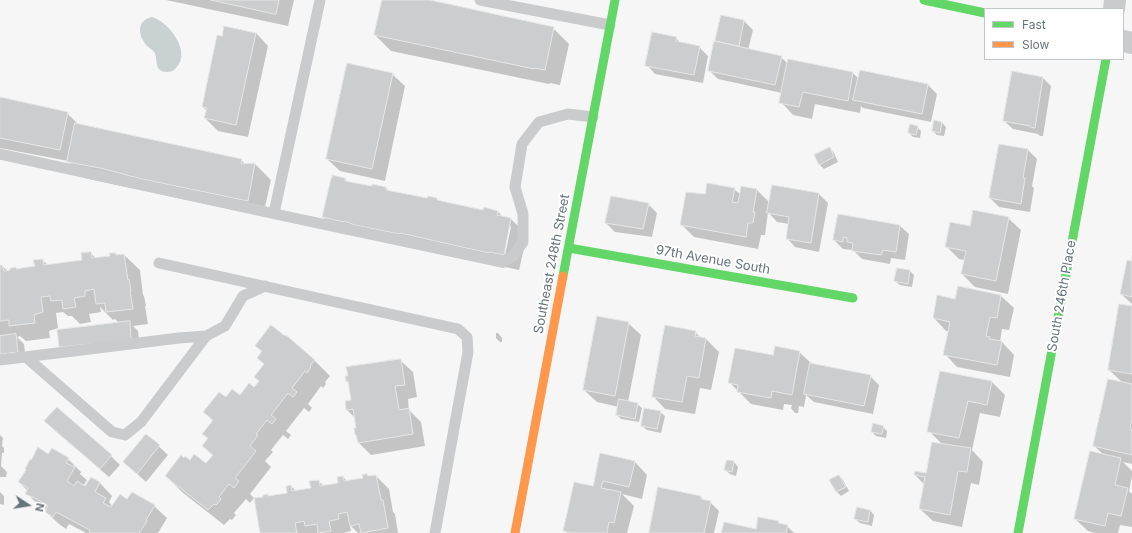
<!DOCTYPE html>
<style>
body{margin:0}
#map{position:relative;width:1132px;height:533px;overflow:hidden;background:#f6f6f6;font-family:Inter,sans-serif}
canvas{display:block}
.legend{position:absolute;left:984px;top:8px;width:140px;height:52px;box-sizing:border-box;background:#fff;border:1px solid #c2c7cb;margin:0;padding:5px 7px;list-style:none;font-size:12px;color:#66747c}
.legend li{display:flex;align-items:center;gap:8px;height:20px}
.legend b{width:20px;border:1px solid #c2c7cb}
.north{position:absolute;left:8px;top:485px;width:40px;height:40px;-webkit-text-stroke:3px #fff;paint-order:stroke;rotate:102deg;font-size:11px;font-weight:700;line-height:16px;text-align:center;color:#66747c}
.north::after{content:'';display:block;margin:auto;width:14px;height:18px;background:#66747c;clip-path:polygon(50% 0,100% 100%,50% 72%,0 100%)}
</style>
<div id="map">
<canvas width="1132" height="533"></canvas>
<ul class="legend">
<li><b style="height:5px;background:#63d668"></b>Fast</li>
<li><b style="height:5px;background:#ff974d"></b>Slow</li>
</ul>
<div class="north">N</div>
</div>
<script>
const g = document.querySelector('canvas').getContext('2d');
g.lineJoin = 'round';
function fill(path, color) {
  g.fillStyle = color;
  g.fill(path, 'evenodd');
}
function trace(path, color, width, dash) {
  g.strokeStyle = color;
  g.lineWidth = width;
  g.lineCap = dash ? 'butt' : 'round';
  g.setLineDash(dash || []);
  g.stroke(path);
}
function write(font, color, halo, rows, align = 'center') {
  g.font = font + ' Inter,sans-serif';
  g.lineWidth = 4;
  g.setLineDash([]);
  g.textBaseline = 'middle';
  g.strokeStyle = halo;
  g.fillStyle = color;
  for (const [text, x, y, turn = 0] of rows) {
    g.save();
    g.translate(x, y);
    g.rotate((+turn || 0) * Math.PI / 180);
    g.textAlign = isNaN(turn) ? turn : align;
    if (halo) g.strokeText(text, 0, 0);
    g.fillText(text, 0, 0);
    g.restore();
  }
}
const water = new Path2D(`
 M152,17C169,22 192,52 176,68C173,71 171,72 168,72C152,72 159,58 154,52C152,49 149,48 147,46C138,36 136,20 152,17Z`);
const shadow = new Path2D(`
 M166,0H294L288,26Z
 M383,0H426L553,28L569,44L560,85L550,83L549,84L391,51L375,35Z
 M721,16L744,21L753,30L748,50L781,57L788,64L789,60L853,73L859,79L861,71L928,85L937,94L931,122L863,108L861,106L860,113L815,104L812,119L793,115L781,102L782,93L718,79L709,70L720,44L717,40Z
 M256,33L268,46L248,137L218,131L205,118L207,111L203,107L223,37Z
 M676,38L682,44L699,47L708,56L703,83L655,74L647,65Z
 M392,74L405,86L385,181L340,171L327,159Z
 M1043,78L1051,86L1043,136H1040L1038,134L1013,129L1004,121Z
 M0,98L67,113L80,126L241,160L245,164H255L271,180L263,216L84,178L68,161L0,148Z
 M942,123L946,127L944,136L937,135L933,131Z
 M917,127L921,131L920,138L913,137L909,133Z
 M1000,145L1028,150L1037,159L1032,186L1034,188L1030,212L999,207L990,198Z
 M830,149L834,153L838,162L824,169L819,164Z
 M345,179L348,182L373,187L386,188L389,191L428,199H437L439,202L484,211H497L503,217L511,219L527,235L519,270L505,267L504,268L416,248L339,233L323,217ZM509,225L511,227L504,260L502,259Z
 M773,186L819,194L828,203L819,252L795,247L787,238L789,224L777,222L768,212L765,235H761L758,249L694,237L682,225L706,195L734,189L741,195L757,190L770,203Z
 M648,204L657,213L652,237L615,232L606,223Z
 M839,215L900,226L909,234L905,260L891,258L890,264L862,259L853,250L843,249L834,240Z
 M1008,218L1021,230L1008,294L975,287L962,274L965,260L959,259L946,246L971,228Z
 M91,253L96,259L111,256L116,254L118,255H124L140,270L143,295L144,296L146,306H145L148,324L133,326L138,331L140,348L68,356L60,347L58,330L119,323L115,319L113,320L100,307L101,312L89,314L91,322L80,324L72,316H68L63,312L56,313L58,328L49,331L50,338L26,341L20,336L17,337L24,344L26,361L0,364V266H2L8,271L16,268L18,270L36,267L42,260L48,265L83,261Z
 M1132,260V304L1121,294Z
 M910,271L914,275L912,287L900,285L895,281Z
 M1001,296L1014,308L1009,330L1002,329L1000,342H1002L1014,355L1010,377L957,367L945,354L949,331H946L934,318L956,300Z
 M1132,307V464L1123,462L1132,471V476L1129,491L1132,494V527L1120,525L1118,533H1095L1088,531L1075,519L1104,455L1094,446L1123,383L1109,370Z
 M628,323L641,335L628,402L637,404L642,408L639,422L621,419L617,415L619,407L597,402L584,390Z
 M695,332L702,339H706L719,352L711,390L700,388L695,414L665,409L653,396Z
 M496,333H498L502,338V342H500L496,338Z
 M256,346L314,360L330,376L325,382L326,384L323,388L321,386L308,404L312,408L309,412L304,408L286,431L291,435L288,439L283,435L271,450L273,452L265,461L271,467L250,494L254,498L250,503L246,499L234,513L236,515L232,520L230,519L224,525L182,492L166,476L184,459L206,465L213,456L203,446L208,439L203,434L213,421L204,412L226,398L240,397L254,388L260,381L265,365L258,358L262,352Z
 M799,352L812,364L870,376L879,385L873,414L814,402L806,395L804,407L799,406L798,413H795L791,408L792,405L784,404L783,410L751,404L729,382L774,356Z
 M400,360L413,372L417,397L408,399L409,410L421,422L425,446L371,455L358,442L355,418L347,410L346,402L352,401L350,384L347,381V377Z
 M941,372L992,382L1005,395L1000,417L980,413L972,450L983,462L979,485L971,483L962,527L933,521L920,509L925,485L915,475L927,474L942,444L929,431Z
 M660,412L665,416L661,433L647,430L642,426Z
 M883,427L887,431L886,438L876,436L872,432Z
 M54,430L111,456L120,465L109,477Z
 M0,435L3,438L2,446L4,448V453H2L1,466L7,472L6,477H0V480Z
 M147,435L168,455L146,482L124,462Z
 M49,455L68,459L81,472L80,474L87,480L83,486L85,487L91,478L100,483L112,496L109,502L113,507L128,500L154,506L167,518L158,533H86L69,524L66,529L59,524L46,512L47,510L39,506L27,493L28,491L19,482Z
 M601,455L635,462L647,475L642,499L622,494L634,506L627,533H567L565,531L594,488Z
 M727,461L734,462L738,467L736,476L730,474L725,470Z
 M376,476L389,489L393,512L395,514L398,533H358L350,525L351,531L343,533H261L264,497L268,495L270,497L288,494L291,486L297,492L312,489L318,481L324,486L339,484L343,477L347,481Z
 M839,476L843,480L849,491L841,496L837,492Z
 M0,492L4,496V505L0,504Z
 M701,497L705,501L710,502L719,511L714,533H650Z
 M870,510L874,515L872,526L860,523L855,519Z
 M778,522L780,525L787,526L794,533H722L756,530Z`);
const building = new Path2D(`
 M211,0H279L276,14Z
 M382,0H430L554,27L545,70L534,68V69L374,35Z
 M721,15L744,20L739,46L715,41Z
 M224,26L256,33L236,125L204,118L207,108L202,107L217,35L222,36Z
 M652,32L677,37L676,41L700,46L694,75L645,66Z
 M714,41L782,56L775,85L708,71Z
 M788,59L853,72L848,101L803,92L799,107L779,103Z
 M347,63L393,73L372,169L326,159Z
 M860,70L928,84L922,114L853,100Z
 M1012,71L1043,77L1035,128L1030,127V126L1003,121Z
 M0,97L68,112L60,150L0,138Z
 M934,120L942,122L940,133L932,131Z
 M75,123L242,159L241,164L255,163L248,201L142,179L100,168L67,162Z
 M910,124L918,126L916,135L908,133Z
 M999,144L1028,149L1023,178H1025L1021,204L989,198Z
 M830,147L834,157L819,165L814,155Z
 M332,175L345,178V181L372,186V184L386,187V190L427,198L428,196L437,198V200L483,210L484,207L498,211L497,215L511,218L504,255L489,252V253L400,233V234L355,225L344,221V222L322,217L331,178H332Z
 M707,183L735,188L732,202L738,203L741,186L757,189L753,212H755L753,223H748L746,237L680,225L686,192L705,194Z
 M772,185L819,193L811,243L786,239L789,217L767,213Z
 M611,196L649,203L643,229L605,223Z
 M973,210L1009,217L996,281L961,274L966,251L945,247L950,222L970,226Z
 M838,214L900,225L896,252L883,250L881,255L852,251L853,243L847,242V238L843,237V242L833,240Z
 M91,252L92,258L110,256L109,253H116V255L124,254L128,280L129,279L131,291H130L133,309L106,312L105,303L96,304L94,289L85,291V296L74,298L76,307L63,309L62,300L51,301L50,296L41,297L43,312L34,315L35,323L9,326V320L0,321V265H2L4,271L10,270V268L16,267V269L35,266L33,260L43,259L44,265L82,260L81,253Z
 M1132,256V297L1120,294L1127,260L1131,261Z
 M897,268L910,270L908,284L894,281Z
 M958,286L1001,295L997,318L990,317L986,336L990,337L989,339L1002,341L997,365L943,355L950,322L933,318L937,295L955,299Z
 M1119,304L1132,306V374L1108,370Z
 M597,316L629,322L615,396L583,390Z
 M130,321L131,340L59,347L57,330Z
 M271,325L285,336L286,335L315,360L310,366L311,367L307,373L305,371L292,388L297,392L293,397L288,393L271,415L276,419L272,424L267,420L256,434L258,435L250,446L256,451L235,478L239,481L234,488L229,484L219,497L221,499L216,505L214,504L208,510L165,476L181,455L184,458L185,456L190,460L194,454L206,463L213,455L202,446L208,438L202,434L213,420L203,412L219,392L226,397L232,389L240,395L249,383L254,387L259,381L254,377L264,364L257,358L262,351L255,346Z
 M665,325L696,331L695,336L706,338L699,378L687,376L682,402L652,397Z
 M16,334L18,352L0,354V336Z
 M775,346L800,351L792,395L772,391L771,398L737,392L738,385L728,383L735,348L773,355Z
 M401,359L405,385L395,386L399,410L409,408L413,434L358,443L356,435H355L354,428H356L353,409L346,410L345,401L351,400L348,381L346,382L345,376H348L346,367Z
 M810,363L871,375L864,406L804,394Z
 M940,371L992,381L987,405L968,401L959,438L927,432Z
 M1108,379L1132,384V419L1130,429L1132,430V455L1093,446Z
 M619,399L638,403L635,419L616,415Z
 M57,407L112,455L100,469L44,421Z
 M644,408L661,411L657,429L641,426Z
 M873,423L884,426L882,434L871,432Z
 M146,434L160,445L137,474L123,462Z
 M932,442L971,448L967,472L958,471L950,515L919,509L925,477L914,475L915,471L926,473Z
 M38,447L48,454L52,448L69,458L66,463L75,467L67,481L74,486L77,481L85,486L91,477L100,482L95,492L106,498L103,503L111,507L120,494L127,499L132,492L155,505L146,520L147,521L139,533H89L90,530L56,512L53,517L45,512L48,506L37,499L25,494L28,488L18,482L26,470L25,469L30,459L31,460Z
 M1090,451L1121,458L1115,485L1128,488L1121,516L1108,513L1105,526L1074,519Z
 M600,453L635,461L629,487L603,481L601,488L621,492L614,523L609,522L607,533H572L563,531L574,482L593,486Z
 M727,460L734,461L732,472L724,470Z
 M367,474L368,476L376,475L381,500H383L388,528L361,533L359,524L350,526L347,512L338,514L339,519L329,521L331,531L318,533L317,524L305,526L304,521L295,523L297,533H260L254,498L263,497V495L268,494V496L287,493L286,486L291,485L292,491L311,488L309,481L319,480L320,486L338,483L337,477L343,476L344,481L363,478L362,475Z
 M839,475L846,487L836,492L829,480Z
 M658,487L701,496V499L711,501L704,533H649Z
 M857,507L870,510L868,522L854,519Z
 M758,517L779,521L778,523L788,525L786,533H721L724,522L756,529Z`);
const lane = new Path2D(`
 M480,0L610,25
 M0,154L294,218L502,262L513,256L523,242V214L515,187L522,144L539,122L568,114L593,117
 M274,213L320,0
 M159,263L458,329L467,337L468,352L435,533
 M26,357L112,432L125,435L141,422L206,336
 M0,360L179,338L206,336L225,326L243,296L265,286`);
const street = new Path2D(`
 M1114,9L1115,0
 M1123,41L1132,43`);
const fast = new Path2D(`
 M924,0L985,13
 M569,248L853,298
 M563,276L615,0
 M1018,533L1106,59`);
const slow = new Path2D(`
 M515,533L563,276`);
const streetNames = [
 ["97th Avenue South",713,260,10],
 ["Southeast 248th Street",552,264,-79],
 ["South 246th Place",1062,296,-80]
];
fill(water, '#c9d1d3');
fill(shadow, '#0003');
fill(building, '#cccdce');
trace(building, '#e6e6e6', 1);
trace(lane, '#c9cbcc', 11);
trace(street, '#c9cbcc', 22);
trace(fast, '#63d668', 9);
trace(slow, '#ff974d', 9);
write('13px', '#66747c', '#fff', streetNames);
</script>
